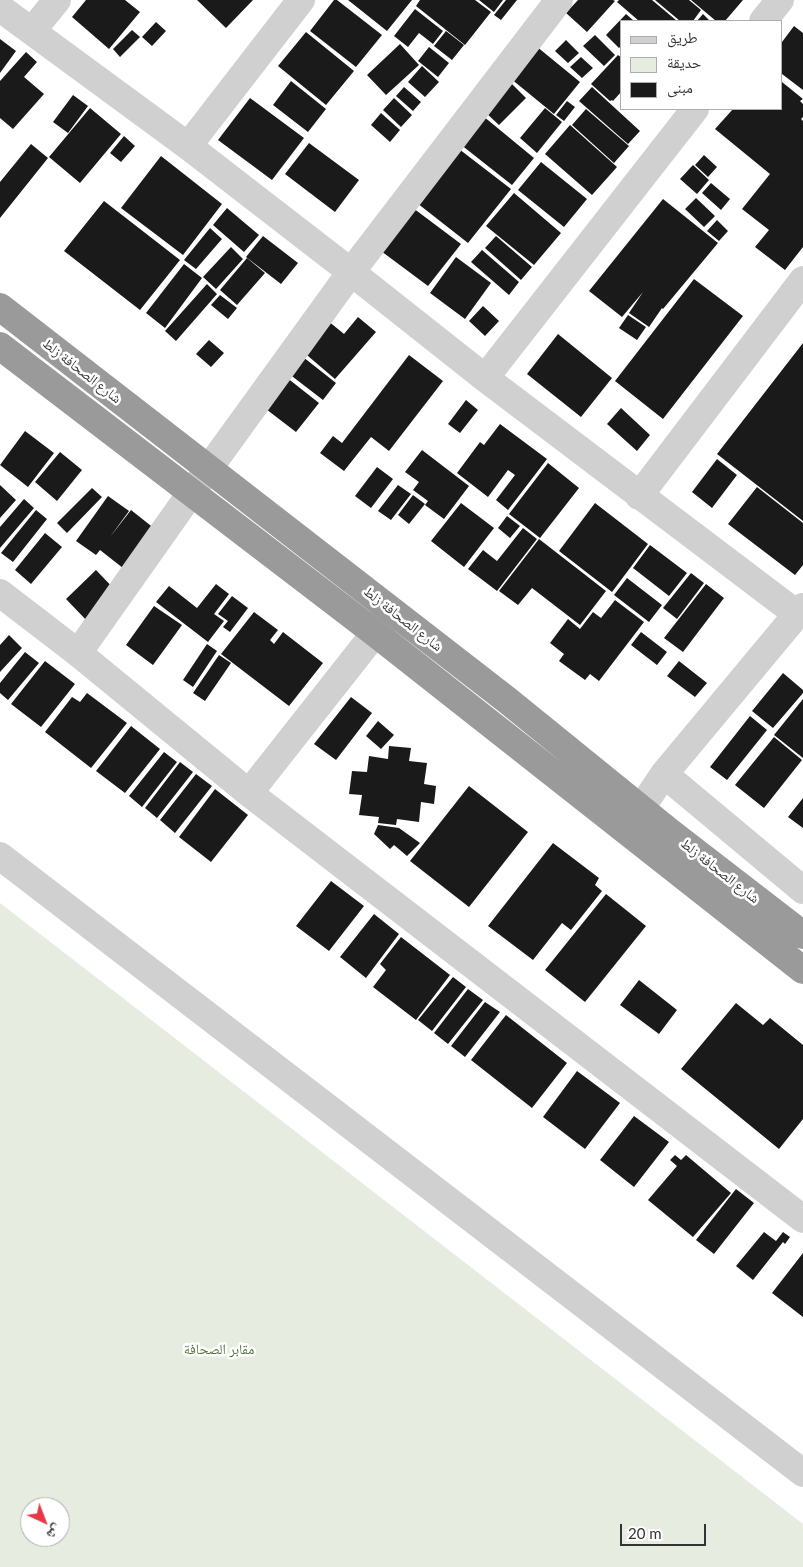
<!DOCTYPE html>
<meta charset="utf-8">
<style>
body{margin:0}
#map{position:relative;width:803px;height:1567px;overflow:hidden;background:#fff;font-family:Lato,"Noto Naskh Arabic",sans-serif}
canvas{display:block}
.legend{position:absolute;left:620px;top:20px;width:162px;height:90px;box-sizing:border-box;background:#fff;border:1px solid #adadad;margin:0;padding:6px 9px;list-style:none;font-size:15px;color:#333}
.legend li{display:flex;align-items:center;gap:10px;height:25px}
.legend b{width:25px;border:1px solid #adadad}
.north{position:absolute;left:20px;top:1497px;width:50px;height:50px;box-sizing:border-box;background:#fff;border:1px solid #adadad;border-radius:50%;rotate:137deg;font-size:14px;font-weight:700;line-height:20px;text-align:center;color:#333}
.north::after{content:'';display:block;margin:auto;width:18px;height:22px;background:#e63946;clip-path:polygon(50% 0,100% 100%,50% 72%,0 100%)}
.scale{position:absolute;left:620px;top:1524px;width:86px;height:22px;box-sizing:border-box;border:2px solid #333;border-top:0;padding-left:6px;font-size:15px;line-height:18px;white-space:nowrap;color:#333;-webkit-text-stroke:4px #fff;paint-order:stroke}
</style>
<div id="map">
<canvas width="803" height="1567"></canvas>
<ul class="legend">
<li><b style="height:6px;background:#d0d0d0"></b>طريق</li>
<li><b style="height:14px;background:#e6ecdf"></b>حديقة</li>
<li><b style="height:14px;background:#1a1a1a"></b>مبنى</li>
</ul>
<div class="north">ش</div>
<div class="scale">20 m</div>
</div>
<script>
const g = document.querySelector('canvas').getContext('2d');
g.lineJoin = 'round';
function fill(path, color) {
  g.fillStyle = color;
  g.fill(path, 'evenodd');
}
function trace(path, color, width, dash) {
  g.strokeStyle = color;
  g.lineWidth = width;
  g.lineCap = dash ? 'butt' : 'round';
  g.setLineDash(dash || []);
  g.stroke(path);
}
function write(font, color, halo, rows, align = 'center') {
  g.font = font + ' Lato,"Noto Naskh Arabic",sans-serif';
  g.lineWidth = 5;
  g.setLineDash([]);
  g.textBaseline = 'middle';
  g.strokeStyle = halo;
  g.fillStyle = color;
  for (const [text, x, y, turn = 0] of rows) {
    g.save();
    g.translate(x, y);
    g.rotate((+turn || 0) * Math.PI / 180);
    g.textAlign = isNaN(turn) ? turn : align;
    if (halo) g.strokeText(text, 0, 0);
    g.fillText(text, 0, 0);
    g.restore();
  }
}
const green = new Path2D(`
 M0,903L803,1524V1567H0ZM30,1507H60V1537H30Z`);
const building = new Path2D(`
 M86,0H125L140,12L109,49L72,17Z
 M197,0H253L226,28Z
 M334,0H337L382,35L356,67L310,31Z
 M348,0H412L387,31Z
 M420,0H475L491,12L465,45L416,6Z
 M479,0H503L494,12Z
 M506,0H517L501,20L494,15Z
 M578,0H613L615,1L587,32L566,13Z
 M619,0H652L677,21H639L617,2Z
 M655,0H689L701,10L693,21H680Z
 M691,0H743L725,21H716Z
 M415,9L443,31L433,44L419,33L408,47L394,36Z
 M626,14L634,21H622V45L619,48L606,35Z
 M703,14L710,21H697Z
 M156,22L166,31L152,46L142,37Z
 M794,26L803,33V90L782,74V42Z
 M132,30L140,37L120,57L113,49Z
 M446,31L464,45L452,60L434,46Z
 M306,32L354,71L326,105L278,66Z
 M595,35L615,55L604,66L583,46Z
 M0,39L16,51L0,73Z
 M566,40L579,53L568,63L555,51Z
 M400,44L419,65L386,95L367,75Z
 M536,46L580,82L554,114L510,78Z
 M429,47L449,63L438,77L418,61Z
 M26,52L37,62L24,77L44,94L13,129L0,118V81Z
 M618,55L622,58V91L613,101L612,100L610,101L591,84Z
 M581,57L593,68L582,78L570,67Z
 M422,66L439,82L425,97L408,82Z
 M291,81L326,109L308,132L273,105Z
 M782,82L803,99L800,101L803,104V117L801,119L803,121V247L785,270L755,247L769,230L742,209L770,174L715,129L733,109H782Z
 M512,84L526,98L499,125L485,112Z
 M404,87L421,102L413,111L396,96Z
 M592,87L640,131L628,144L579,101Z
 M73,95L88,106L68,133L53,122Z
 M250,98L304,138L272,180L218,140Z
 M394,98L412,115L401,127L383,110Z
 M567,101L575,107L564,121L556,115Z
 M90,108L121,134L80,183L49,157Z
 M545,108L562,122L537,153L520,138Z
 M586,109L629,146L614,163L572,125Z
 M381,113L400,130L390,142L371,125Z
 M483,116L534,158L512,185L460,144Z
 M570,125L617,167L592,195L545,154Z
 M124,136L135,146L121,162L110,153Z
 M309,143L359,180L335,212L285,174Z
 M31,144L48,158L0,218V182Z
 M459,149L511,189L468,243L417,203Z
 M704,155L717,167L708,177L695,165Z
 M161,156L222,204L183,255L121,208Z
 M541,162L587,199L564,227L518,190Z
 M693,165L709,180L697,194L680,179Z
 M711,183L730,199L721,210L702,193Z
 M514,193L561,233L534,265L486,226Z
 M696,198L715,216L704,227L685,209Z
 M663,199L718,243L663,309L662,308L649,327L629,313L643,292L622,317L589,291Z
 M104,201L180,260L140,310L64,251Z
 M227,208L259,235L244,252L213,225Z
 M413,208L461,244L428,286L381,251Z
 M717,220L728,231L719,241L707,231Z
 M210,228L222,239L196,269L184,260Z
 M263,236L298,263L281,284L246,257Z
 M496,236L532,267L521,280L485,248Z
 M231,247L243,259L216,289L203,277Z
 M482,250L519,282L509,295L471,262Z
 M456,257L491,283L465,319L430,293Z
 M247,258L265,273L237,305L220,290Z
 M184,264L202,278L165,328L146,313Z
 M694,279L743,316L663,419L615,381Z
 M207,284L217,294L176,341L165,331Z
 M220,295L237,308L228,319L211,305Z
 M483,306L499,321L485,336L469,321Z
 M628,315L646,327L637,340L619,328Z
 M358,317L376,332L335,379L301,350L327,320L344,334Z
 M558,334L612,378L581,417L527,374Z
 M209,340L224,353L211,367L196,354Z
 M803,343V521L717,454Z
 M298,353L336,383L323,400L284,370Z
 M409,355L443,381L389,451L371,437L344,471L320,453L333,436L342,443Z
 M286,377L319,403L296,432L262,406Z
 M466,400L478,410L460,433L448,424Z
 M621,408L650,435L637,451L607,424Z
 M500,424L547,459L508,510L496,500L515,475L508,470L488,497L457,473L480,442L484,445Z
 M25,431L54,453L28,487L0,465Z
 M422,450L469,486L444,519L425,505L428,501L413,490L419,482L405,472Z
 M60,452L82,470L57,501L35,482Z
 M717,459L737,475L712,508L692,492Z
 M548,463L579,488L540,538L509,514Z
 M377,467L393,479L371,508L355,496Z
 M0,485L16,500L0,518Z
 M398,485L411,494L391,520L378,511Z
 M757,487L803,523V565L795,575L728,524Z
 M92,488L102,497L67,533L57,523Z
 M413,495L425,504L409,524L398,515Z
 M108,496L129,511L110,537L131,510L160,533L128,572L100,550L96,555L76,541Z
 M24,499L34,508L0,548V527Z
 M461,503L494,528L464,567L431,541Z
 M595,503L648,544L612,592L559,551Z
 M36,510L47,519L13,562L1,553Z
 M507,516L520,526L510,538L498,528Z
 M523,528L537,539L497,591L468,569L483,550L497,561Z
 M45,533L62,547L31,584L15,570Z
 M539,539L606,591L580,625L532,588L518,605L499,591Z
 M650,545L687,573L669,596L633,568Z
 M96,570L119,594L89,623L66,599Z
 M691,573L704,583L677,619L663,608Z
 M627,578L662,605L649,622L614,595Z
 M216,584L229,594L214,614L224,621L208,642L156,602L169,586L197,608Z
 M706,584L724,598L683,652L664,638Z
 M232,596L248,608L230,632L223,627L228,621L218,614Z
 M615,600L644,622L599,681L590,674L585,680L559,661L564,654L550,643L568,619L580,629L593,612L601,618Z
 M154,606L182,625L153,665L126,645Z
 M254,612L278,630L270,640L274,644L283,632L323,663L289,706L221,654Z
 M641,632L667,652L657,665L631,645Z
 M9,635L22,648L0,672V645Z
 M207,644L217,651L193,687L183,680Z
 M25,652L39,663L8,700L0,693V683Z
 M219,655L231,663L205,701L193,693Z
 M45,661L75,684L41,727L11,704Z
 M679,661L707,683L695,697L667,676Z
 M783,673L803,690V693L773,728L752,711Z
 M87,693L127,723L91,768L45,732L72,697L80,702Z
 M351,697L372,713L336,760L314,744Z
 M803,699V758L774,735Z
 M750,716L767,730L727,780L710,767Z
 M378,721L394,735L381,749L366,736Z
 M131,726L160,749L125,793L96,771Z
 M774,737L802,760L764,808L735,785Z
 M389,746L411,748L409,761L427,763L424,784L436,786L434,804L421,802L419,822L397,819L396,825L378,823L379,817L359,815L362,795L349,794L352,771L367,772L369,756L388,759Z
 M164,752L177,762L142,807L129,796Z
 M180,762L193,772L157,818L145,808Z
 M196,774L212,786L175,833L160,820Z
 M469,786L528,832L469,907L410,861Z
 M215,789L248,815L211,862L179,837Z
 M803,798V828L788,817Z
 M378,825L399,828L420,843L407,856L394,845L390,849L374,834Z
 M553,843L599,878L595,885L602,891L571,930L562,923L533,960L488,926Z
 M331,881L364,906L329,951L296,926Z
 M606,894L646,926L585,1002L545,970Z
 M374,914L399,934L366,978L340,957Z
 M401,937L450,975L416,1020L373,987L386,970L380,964Z
 M453,977L466,987L432,1031L418,1020Z
 M639,980L677,1010L659,1034L620,1005Z
 M468,989L483,1000L448,1044L434,1033Z
 M485,1002L500,1012L465,1057L451,1046Z
 M736,1003L763,1025L770,1018L803,1045V1119L779,1149L681,1069Z
 M506,1015L567,1063L532,1108L471,1060Z
 M577,1071L620,1103L585,1149L543,1117Z
 M634,1116L669,1142L634,1187L600,1160Z
 M675,1155L681,1160L686,1155L731,1193L693,1237L648,1200L677,1166L670,1160Z
 M736,1189L754,1203L714,1254L696,1240Z
 M764,1232L776,1241L783,1232L790,1237L785,1244L783,1242L753,1280L736,1266Z
 M803,1253V1317L772,1293Z`);
const street = new Path2D(`
 M0,8L188,146L351,272L485,378L797,614
 M763,21L780,0
 M32,31L57,0
 M188,146L301,0
 M485,378L695,109
 M639,496L803,280
 M0,593L78,653L249,793L803,1219
 M78,653L191,493L351,272L559,0
 M664,774L803,890
 M249,793L390,614
 M625,827L641,808L664,774L803,607
 M0,856L803,1473`);
const highway = new Path2D(`
 M0,307L507,700L671,833L803,935
 M0,346L375,633L803,970`);
const streetNames = [
 ["شارع الصحافة زلط",82,371,38],
 ["شارع الصحافة زلط",403,619,38],
 ["شارع الصحافة زلط",720,871,38]
];
const parkNames = [
 ["مقابر الصحافة",219,1349]
];
fill(green, '#e6ecdf');
fill(building, '#1a1a1a');
trace(street, '#d0d0d0', 28);
trace(highway, '#9a9a9a', 28);
write('14px', '#333', '#fff', streetNames);
write('14px', '#56703f', '#fff', parkNames);
</script>
